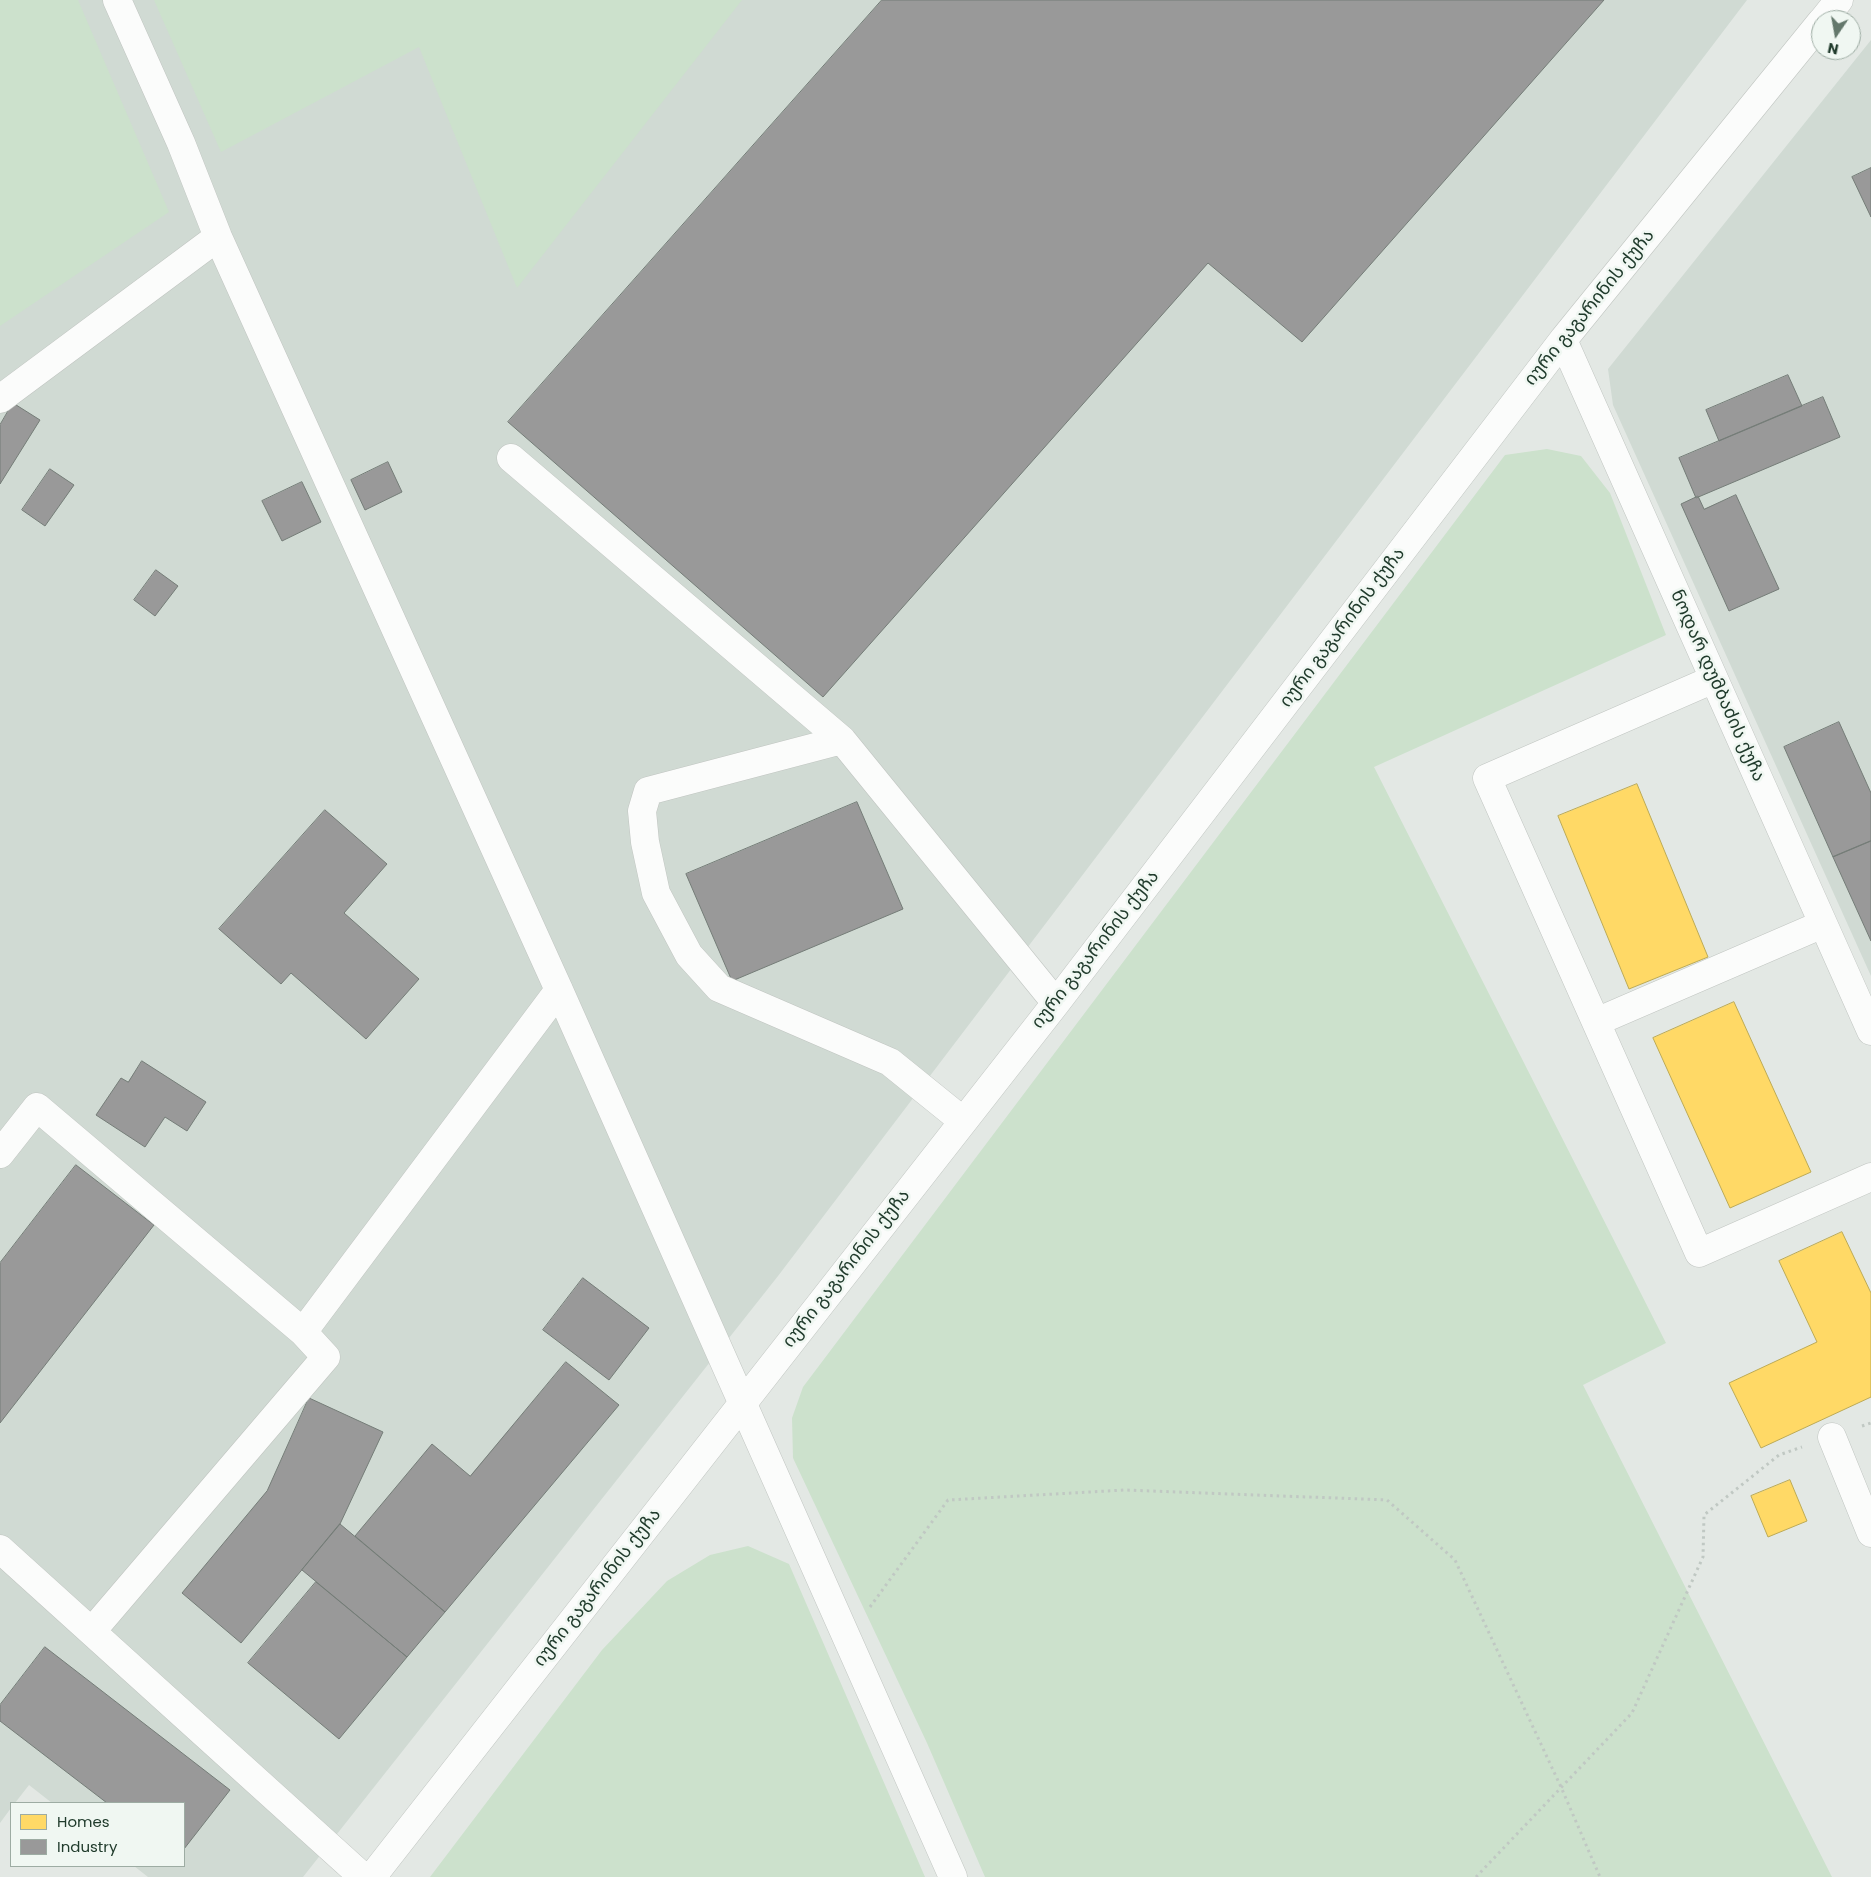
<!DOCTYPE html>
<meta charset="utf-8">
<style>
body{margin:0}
#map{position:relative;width:1871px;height:1877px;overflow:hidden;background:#e3e8e4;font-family:Poppins,sans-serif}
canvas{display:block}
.legend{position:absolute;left:10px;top:1802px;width:175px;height:65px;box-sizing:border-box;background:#f0f7f2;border:1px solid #9daca3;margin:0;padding:6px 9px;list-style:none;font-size:15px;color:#203b2c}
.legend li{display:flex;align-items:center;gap:10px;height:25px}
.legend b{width:25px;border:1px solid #9daca3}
.north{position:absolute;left:1811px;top:10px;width:50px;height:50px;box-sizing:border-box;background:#f0f7f2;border:1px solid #9daca3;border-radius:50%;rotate:192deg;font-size:14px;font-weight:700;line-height:20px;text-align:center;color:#203b2c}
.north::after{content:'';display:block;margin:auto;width:18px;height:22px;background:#64786c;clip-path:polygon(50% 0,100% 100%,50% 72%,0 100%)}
</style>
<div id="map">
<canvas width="1871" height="1877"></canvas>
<ul class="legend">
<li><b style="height:14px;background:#ffd966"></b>Homes</li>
<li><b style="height:14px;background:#999"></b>Industry</li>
</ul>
<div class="north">N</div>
</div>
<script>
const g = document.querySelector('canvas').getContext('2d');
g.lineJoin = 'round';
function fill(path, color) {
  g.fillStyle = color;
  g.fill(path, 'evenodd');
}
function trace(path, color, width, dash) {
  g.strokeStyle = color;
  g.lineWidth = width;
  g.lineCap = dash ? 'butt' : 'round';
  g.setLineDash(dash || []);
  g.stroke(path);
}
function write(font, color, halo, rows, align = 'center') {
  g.font = font + ' Poppins,"Noto Sans Georgian",sans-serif';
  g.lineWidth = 5;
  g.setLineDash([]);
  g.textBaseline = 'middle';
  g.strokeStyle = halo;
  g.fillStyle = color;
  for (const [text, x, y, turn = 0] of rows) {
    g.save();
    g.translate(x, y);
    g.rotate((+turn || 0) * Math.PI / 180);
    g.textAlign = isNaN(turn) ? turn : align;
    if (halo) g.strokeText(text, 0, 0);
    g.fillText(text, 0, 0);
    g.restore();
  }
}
const built = new Path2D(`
 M0,0H1747L778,1276L303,1877H148L134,1866H184V1803H52L29,1785L15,1803H11V1808L0,1823Z
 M1871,40V976L1613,405L1608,369Z`);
const green = new Path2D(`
 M0,0H78L169,212L0,326Z
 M154,0H742L517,288L419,47L221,152Z
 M1547,449L1581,456L1610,493L1666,635L1374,767L1666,1343L1583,1385L1832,1877H985L927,1743L793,1458L792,1418L803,1387L1505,455Z
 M748,1546L789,1564L925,1877H430L602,1650L667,1581L710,1555Z`);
const homes = new Path2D(`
 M1637,784L1708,957L1629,989L1558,816Z
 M1734,1002L1811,1172L1730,1208L1653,1038Z
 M1842,1232L1871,1293V1397L1761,1448L1729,1383L1817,1342L1779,1261Z
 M1790,1480L1807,1521L1768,1537L1751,1496Z`);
const industry = new Path2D(`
 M882,0H1604L1302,342L1208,263L823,697L508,422Z
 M1871,168V217L1852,177Z
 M1788,375L1802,406L1719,441L1706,410Z
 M1823,397L1840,437L1696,498L1679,458Z
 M13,403L40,420L0,484V425Z
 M388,462L402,492L365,510L351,480Z
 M50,469L74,485L45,526L22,510Z
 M302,482L321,522L282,541L262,501Z
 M1736,495L1779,589L1729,611L1681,504L1698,496L1704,509Z
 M156,570L178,586L155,616L134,600Z
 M1839,722L1871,793V841L1833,857L1784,747Z
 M857,802L903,909L732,981L686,874Z
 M325,810L387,864L344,913L419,979L366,1039L291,973L281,984L219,929Z
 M1871,841V941L1833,857Z
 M142,1061L206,1102L187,1131L165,1117L145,1147L96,1115L121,1078L128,1082Z
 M76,1165L154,1225L0,1423V1263Z
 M583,1278L649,1328L609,1380L543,1330Z
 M566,1362L619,1405L445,1612L355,1536L432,1444L470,1476Z
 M309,1398L383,1432L340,1524L241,1643L182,1593L267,1491Z
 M340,1524L445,1612L407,1657L302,1570Z
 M316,1582L407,1657L339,1739L248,1663Z
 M45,1647L230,1790L184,1849V1803H107L0,1721V1705Z`);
const path = new Path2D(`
 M1862,1426L1871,1423
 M870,1607L948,1500L1125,1490L1387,1500L1455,1560L1561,1787L1600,1877
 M1476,1877L1632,1713L1703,1557L1704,1515L1779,1455L1802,1447`);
const minor = new Path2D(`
 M117,0L181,143L218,237L559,990L953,1877
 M1823,20L1839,0
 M1563,340L1871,1031
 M0,399L218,237
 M511,458L842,740
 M1714,679L1487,778L1699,1253L1871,1177
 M1596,1022L1823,924
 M963,1121L890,1062L719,988L689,955L656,893L645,842L642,811L648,791L842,740L1056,1003
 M0,1154L37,1107L303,1332L326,1357L92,1631
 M303,1332L559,990
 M1832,1437L1871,1533
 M0,1549L363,1877
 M372,1877L1056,1003L1563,340L1821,22`);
const streetNames = [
 ["იური გაგარინის ქუჩა",1590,308,-51],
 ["იური გაგარინის ქუჩა",1343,628,-53],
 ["ნოდარ დუმბაძის ქუჩა",1717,686,66],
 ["იური გაგარინის ქუჩა",1096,950,-52],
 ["იური გაგარინის ქუჩა",847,1269,-52],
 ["იური გაგარინის ქუჩა",598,1588,-52]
];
fill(built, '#d0dad3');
fill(green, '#cce1cc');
fill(homes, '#ffd966');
trace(homes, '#bcaa55', 1);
fill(industry, '#999');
trace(industry, '#757d78', 1);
trace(minor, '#c0c5c1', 29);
trace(path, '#c0c8c3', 3, [2.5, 4]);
trace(minor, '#fbfcfb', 28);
write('18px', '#203b2c', '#f0f7f2', streetNames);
</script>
